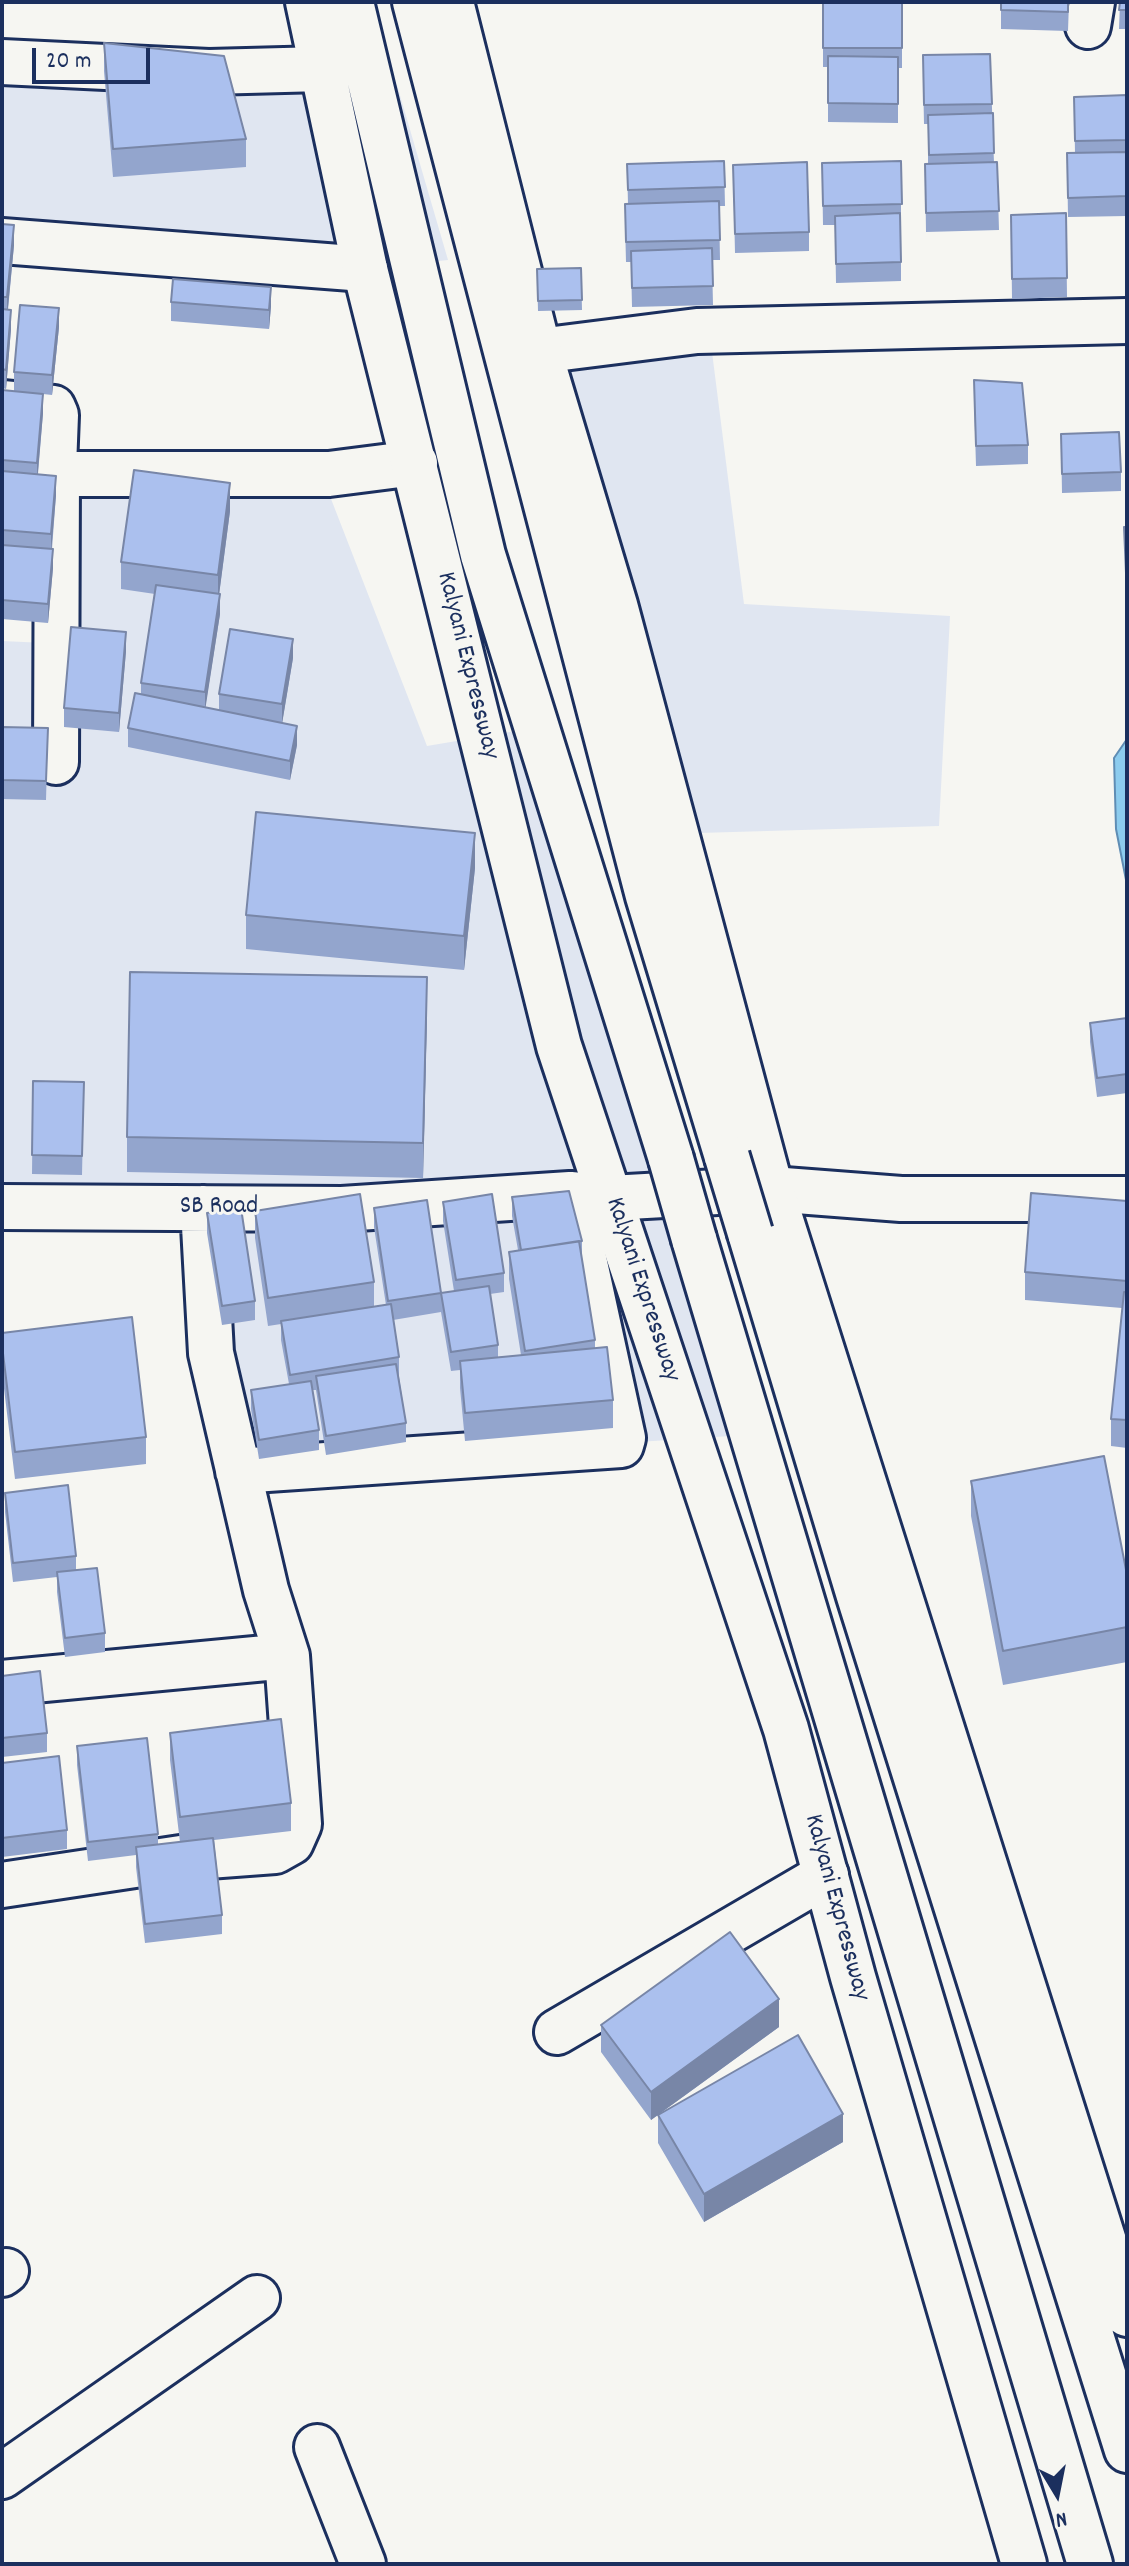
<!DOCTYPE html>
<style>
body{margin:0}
#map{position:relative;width:1129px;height:2566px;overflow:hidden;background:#f6f6f2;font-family:Dekko,sans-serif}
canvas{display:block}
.frame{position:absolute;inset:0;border:4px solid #1b2f5e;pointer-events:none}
.north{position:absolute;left:1017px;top:2454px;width:80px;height:80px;-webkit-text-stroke:6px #f6f6f2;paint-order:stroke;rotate:170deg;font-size:22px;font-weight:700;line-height:32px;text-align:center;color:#1b2f5e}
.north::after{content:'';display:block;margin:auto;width:28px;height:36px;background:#1b2f5e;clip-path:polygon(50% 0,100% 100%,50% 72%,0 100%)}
.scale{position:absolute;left:32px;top:48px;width:118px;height:36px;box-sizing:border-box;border:4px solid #1b2f5e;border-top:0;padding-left:10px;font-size:24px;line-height:28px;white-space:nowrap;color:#1b2f5e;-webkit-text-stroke:6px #f6f6f2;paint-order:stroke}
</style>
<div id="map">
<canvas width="1129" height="2566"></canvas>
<div class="frame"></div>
<div class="north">N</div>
<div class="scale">20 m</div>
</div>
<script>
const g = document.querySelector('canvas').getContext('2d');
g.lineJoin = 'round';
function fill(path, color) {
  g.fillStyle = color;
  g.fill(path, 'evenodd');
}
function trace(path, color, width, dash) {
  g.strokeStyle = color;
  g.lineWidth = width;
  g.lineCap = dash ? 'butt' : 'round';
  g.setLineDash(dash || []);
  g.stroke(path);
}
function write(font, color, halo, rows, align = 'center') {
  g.font = font + ' Dekko,sans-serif';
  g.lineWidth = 6;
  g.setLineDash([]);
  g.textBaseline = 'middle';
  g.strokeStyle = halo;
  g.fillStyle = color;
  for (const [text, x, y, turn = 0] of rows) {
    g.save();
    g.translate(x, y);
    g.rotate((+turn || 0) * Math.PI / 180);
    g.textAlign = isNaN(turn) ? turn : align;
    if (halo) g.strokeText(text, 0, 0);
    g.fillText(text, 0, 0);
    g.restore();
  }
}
const built = new Path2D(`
 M236,51L397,85L448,260L299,276L2,241V69Z
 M712,352L744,604L950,616L939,826L630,835L513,377Z
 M326,486L427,746L551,725L670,1174L324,1201L2,1192V641L67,644L65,493Z
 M671,1191L731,1436L248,1467L195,1220Z`);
const water = new Path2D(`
 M1127,739V885L1116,829L1114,758Z`);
const minor = new Path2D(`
 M1088,26L1092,2
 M2,62L209,72L322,69
 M2,241L365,269
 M539,351L697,331L1127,321
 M2,403L53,408L56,415L54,467L57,474H329L415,463
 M56,762L57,474
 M2,1207L342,1209L570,1194L610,1198L771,1189L901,1199H1127
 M238,1471L621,1445L623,1438L570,1194
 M2,1683L287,1656
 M2,1885L181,1858L275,1851L291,1842L299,1824L287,1656L266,1590L211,1353L203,1208
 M557,2032L826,1875
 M2,2274L6,2271
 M317,2447L363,2564
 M2,2476L257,2298`);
const highway = new Path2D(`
 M308,2L365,269L559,1046L786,1729L853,1977L1024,2564
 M351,2L483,555L671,1159
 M415,2L648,896L727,1157
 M451,2L539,351L615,605L771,1189L1127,2314
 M750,1233L859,1596L1127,2450
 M694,1239L1090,2564`);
const highwayBridge = new Path2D(`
 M727,1157L750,1233
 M671,1159L694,1239`);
const wall = new Path2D(`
 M902,2V68H898V123L828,122V67H823V48Z
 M1001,2H1069L1068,31L1001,29Z
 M1120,2H1127V29H1119Z
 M104,43L246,139V167L113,177L104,71Z
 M990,54L994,163L997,162L999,230L926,232L925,164H928V124H924L923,74Z
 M1127,95V216L1068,217L1067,153H1075L1074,97Z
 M724,161L725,206H719L720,260H712L713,305L632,307L631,262H626L625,223V204H628L627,164Z
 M901,161V281L836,283L835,225H823L822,163Z
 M733,165L809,232V251L735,253Z
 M1066,213L1067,297L1012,299L1011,215Z
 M2,224L14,245L8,310L11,329L6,389L2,388Z
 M581,268L582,310L538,311L537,269Z
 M171,302L271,306L269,329L171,321Z
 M59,327L52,395L43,394V413L38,474L56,495L52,549L53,568L48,623L2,619V390L14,391V372Z
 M974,399L1028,445V464L976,466Z
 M1061,434L1121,472V491L1062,493Z
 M230,511L219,594L220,614L205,708L219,710V694L293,658L282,723L297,745L290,780L128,747V728L141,695V683L155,594L121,589V562Z
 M126,651L119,732L64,727V708Z
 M2,727L48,728L46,800L2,799Z
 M475,868L464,970L246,949V915Z
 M427,1012L423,1178L127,1172V1137Z
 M1127,1018V1093L1097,1097L1090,1042V1023Z
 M33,1081L84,1082L82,1175L32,1174Z
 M512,1197L582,1241V1258L595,1340V1348L613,1400V1428L465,1441L460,1388V1370L451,1371L441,1312V1293L454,1291L443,1221V1202L504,1273V1292L490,1294L498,1345V1357L521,1355L509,1279V1252L518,1250L512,1216Z
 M1127,1201V1448L1111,1446V1419L1122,1308L1025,1300V1272Z
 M374,1208L441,1293V1312L393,1320L399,1357V1377L406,1423V1442L326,1455L316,1390H312L319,1430V1450L259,1459L251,1409V1390L289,1384L281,1340V1324L268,1326L255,1238V1211L374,1282V1307L386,1305L374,1227Z
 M207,1213L255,1301V1320L222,1325L207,1233Z
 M2,1333L146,1437V1464L15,1479L2,1372Z
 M971,1481L1127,1575V1662L1003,1685L971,1516Z
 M5,1493L76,1556V1570L105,1633V1652L65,1657L57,1592V1577L13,1582L5,1512Z
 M2,1676L47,1733V1752L2,1757Z
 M170,1733L291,1803V1831L214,1840L222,1915V1934L145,1943L136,1867V1855L88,1861L77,1765V1746L158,1834V1845L180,1842L170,1760Z
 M2,1763L67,1830V1849L2,1857Z
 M601,2025L779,2027L651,2120L601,2052Z
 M658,2115L843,2142L704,2222L658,2143Z`);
const shadedWall = new Path2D(`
 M14,225V245L7,317V297Z
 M271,287V306L269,329V310Z
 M59,308V327L52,395V375Z
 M11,310V329L6,389V370Z
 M43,394V413L37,482V463Z
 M56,476V495L51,553V534Z
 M230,483V511L218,603V575Z
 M53,549V568L48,623V604Z
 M220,594V614L205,711V692Z
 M126,632V651L119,732V713Z
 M293,639V658L282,724V704Z
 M297,726V745L290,780V761Z
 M475,833V868L464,970V936Z
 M427,977V1012L423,1178V1143Z
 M779,1999V2027L651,2120V2092Z
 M843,2114V2142L704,2222V2194Z`);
const building = new Path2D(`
 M823,2H902V48H823Z
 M1001,2H1068V12L1001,10Z
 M1120,2H1127V10H1119Z
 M104,43L224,56L246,139L113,149Z
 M990,54L992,104L924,105L923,55Z
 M828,56L898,57V104L828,103Z
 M1127,95V140L1075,141L1074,97Z
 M993,113L994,153L929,155L928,115Z
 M1127,152V196L1068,198L1067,153Z
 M724,161L725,187L628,190L627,164Z
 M901,161L902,204L823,206L822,163Z
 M807,162L809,232L735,234L733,165Z
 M997,162L999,211L926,213L925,164Z
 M719,201L720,240L626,242L625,204Z
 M900,213L901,262L836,264L835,216Z
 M1066,213L1067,278L1012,279L1011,215Z
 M2,224L14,225L7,297H2Z
 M712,248L713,286L632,288L631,251Z
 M581,268L582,300L538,301L537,269Z
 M173,279L271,287L269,310L171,302Z
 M20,305L59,308L52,375L14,372Z
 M2,309L11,310L6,370L2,369Z
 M974,380L1022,383L1028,445L976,446Z
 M2,390L43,394L37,463L2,460Z
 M1119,432L1121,472L1062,474L1061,434Z
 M134,470L230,483L218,575L121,562Z
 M2,471L56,476L51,534L2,530Z
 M1124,527H1127V596Z
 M2,545L53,549L48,604L2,600Z
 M156,585L220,594L205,692L141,683Z
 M71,627L126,632L119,713L64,708Z
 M230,629L293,639L282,704L219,694Z
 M135,693L297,726L290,761L128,728Z
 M2,727L48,728L46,781L2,780Z
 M256,812L475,833L464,936L246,915Z
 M130,972L427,977L423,1143L127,1137Z
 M1127,1018V1074L1097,1078L1090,1023Z
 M33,1081L84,1082L82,1156L32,1155Z
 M569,1191L582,1241L521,1250L512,1197Z
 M1031,1193L1127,1201V1281L1025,1272Z
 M360,1194L374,1282L268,1298L255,1211Z
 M492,1194L504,1273L456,1280L443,1202Z
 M427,1200L441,1293L388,1301L374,1208Z
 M241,1208L255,1301L222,1306L207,1213Z
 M579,1241L595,1340L525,1351L509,1252Z
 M489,1286L498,1345L451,1352L441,1293Z
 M1124,1292H1127V1420L1111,1419Z
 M391,1304L399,1357L290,1375L281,1321Z
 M132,1317L146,1437L15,1452L2,1345V1333Z
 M607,1347L613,1400L465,1413L460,1361Z
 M396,1364L406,1423L326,1436L316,1376Z
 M311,1381L319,1430L259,1440L251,1390Z
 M1104,1456L1127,1575V1627L1003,1651L971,1481Z
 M68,1485L76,1556L13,1563L5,1493Z
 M97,1568L105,1633L65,1638L57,1572Z
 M40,1671L47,1733L2,1738V1676Z
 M281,1719L291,1803L180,1817L170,1733Z
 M147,1738L158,1834L88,1842L77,1746Z
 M59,1756L67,1830L2,1838V1763Z
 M213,1838L222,1915L145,1924L136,1847Z
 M730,1932L779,1999L651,2092L601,2025Z
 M798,2035L843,2114L704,2194L658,2115Z`);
const streetNames = [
 ["Kalyani Expressway",466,666,76],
 ["SB Road",219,1208],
 ["Kalyani Expressway",641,1290,72],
 ["Kalyani Expressway",835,1908,75]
];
fill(built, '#e0e6f1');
fill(water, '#8dccee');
trace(water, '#5f8db4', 2);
trace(minor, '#1b2f5e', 50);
trace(highway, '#1b2f5e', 50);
trace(minor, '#f6f6f2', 44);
trace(highway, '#f6f6f2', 44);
trace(highwayBridge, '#1b2f5e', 50, []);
trace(highwayBridge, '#f6f6f2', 44);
fill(wall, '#93a5cd');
fill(shadedWall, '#7886a7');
fill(building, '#abc0ee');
trace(building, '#7886a7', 2);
write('26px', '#1b2f5e', '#f6f6f2', streetNames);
</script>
